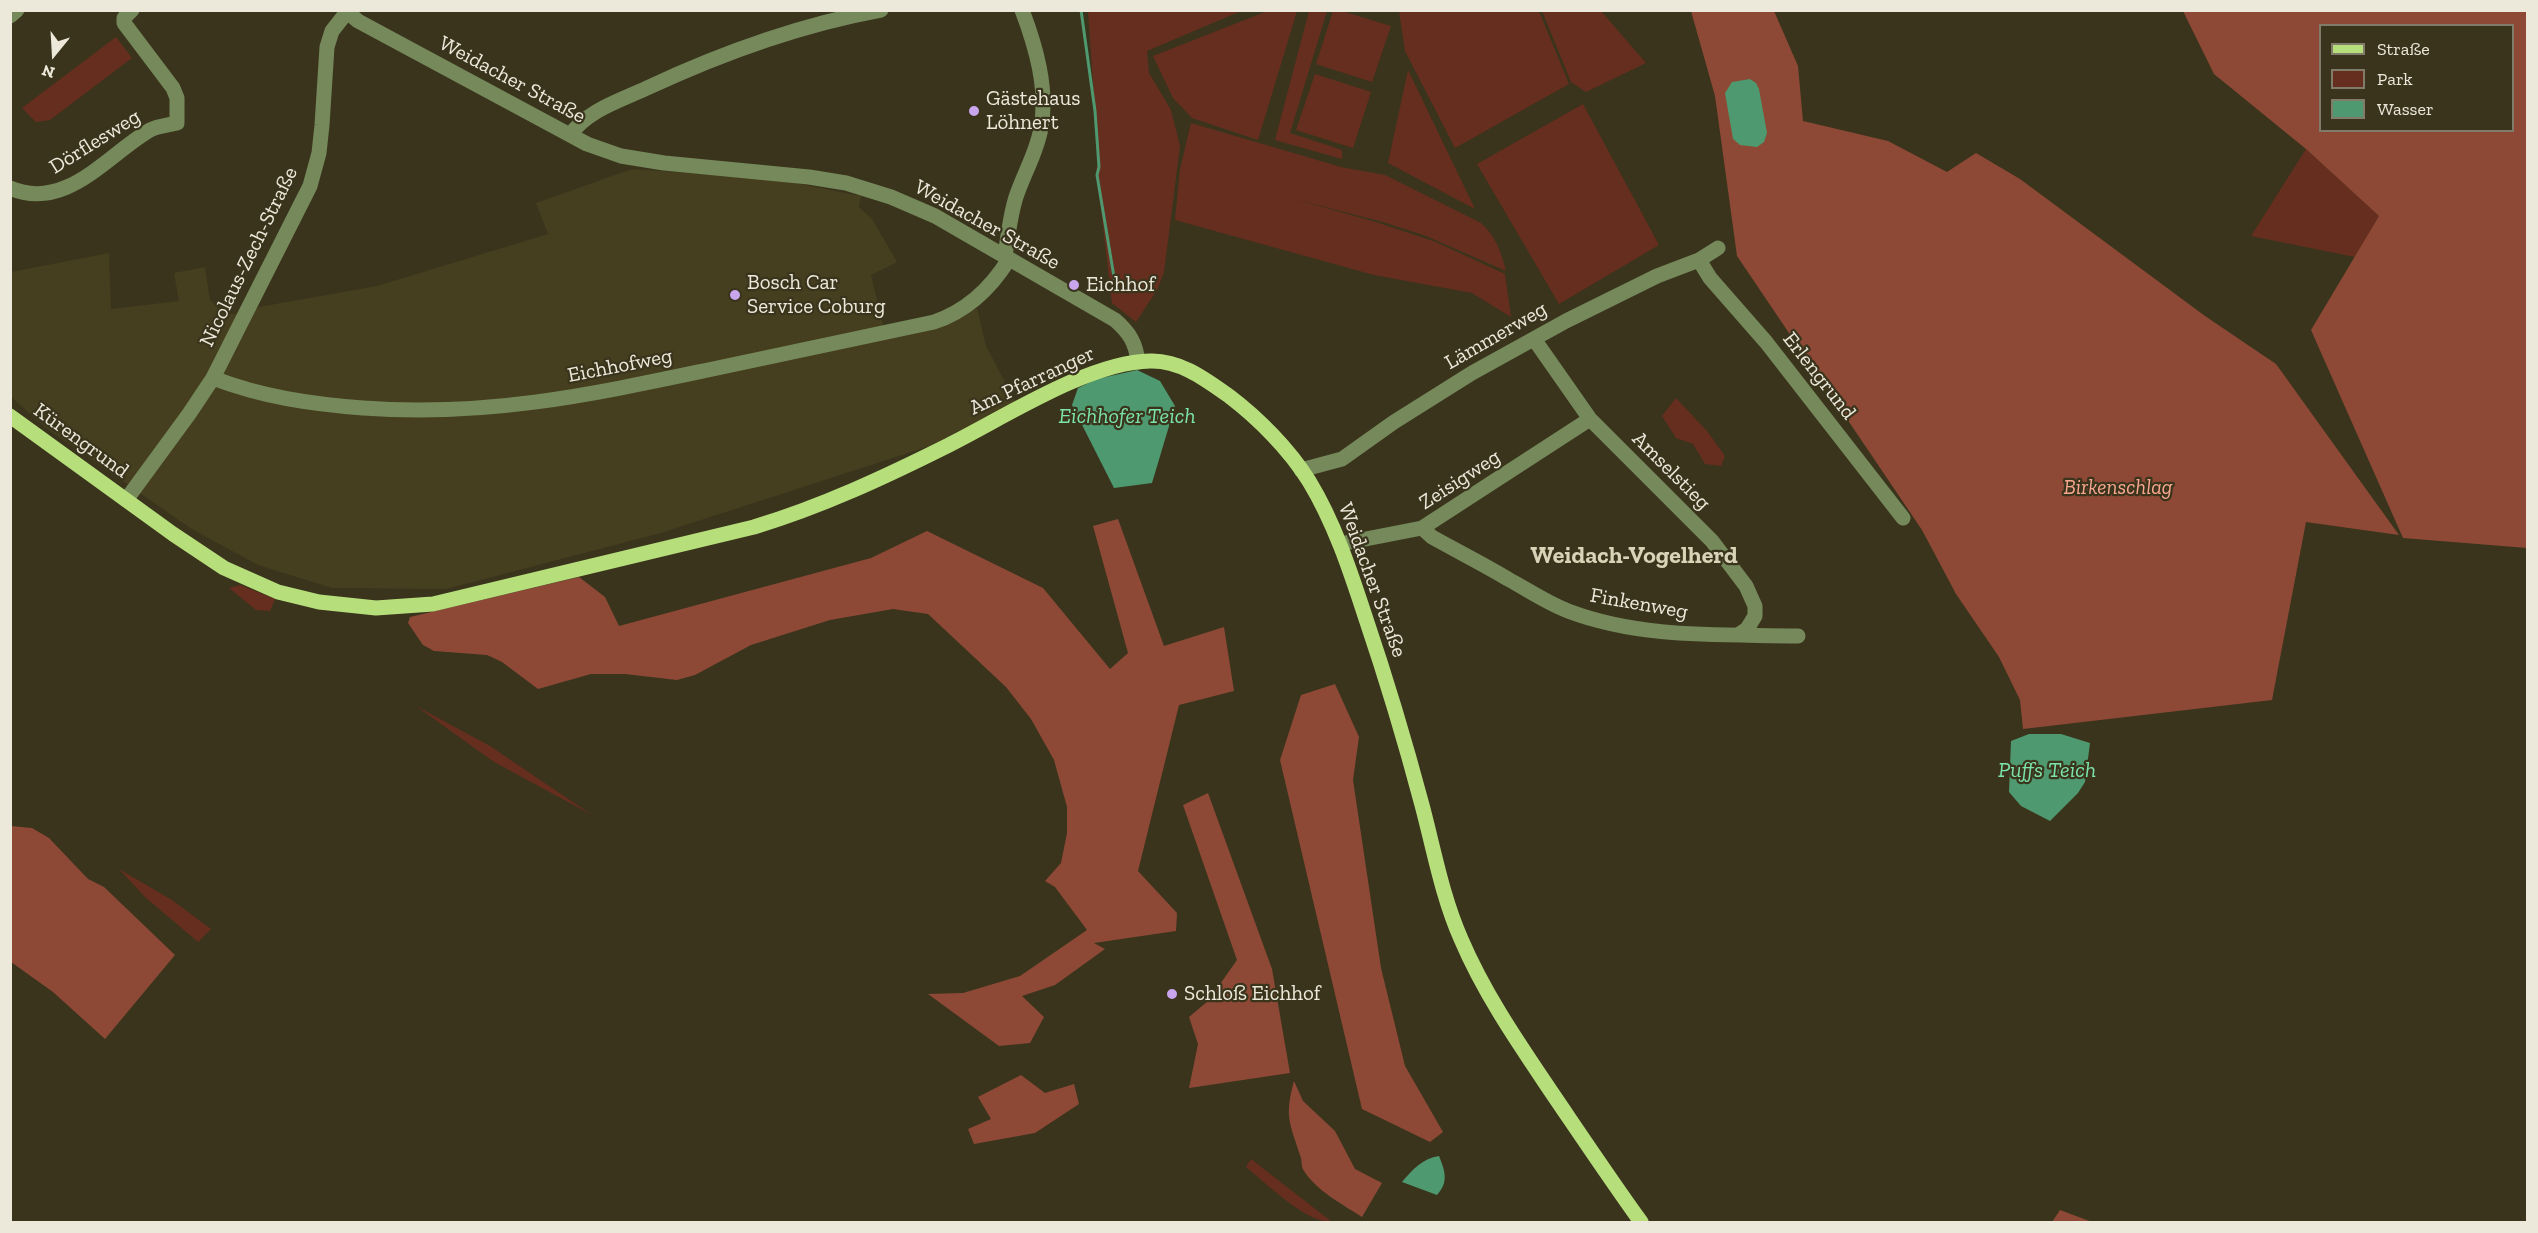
<!DOCTYPE html>
<meta charset="utf-8">
<style>
body{margin:0}
#map{position:relative;width:2538px;height:1233px;overflow:hidden;background:#3a341d;font-family:"Zilla Slab",serif}
canvas{display:block}
.frame{position:absolute;inset:0;border:12px solid #ece9da;pointer-events:none}
.legend{position:absolute;left:2319px;top:24px;width:195px;height:108px;box-sizing:border-box;background:#3a341d;border:2px solid #817c69;margin:0;padding:8px 10px;list-style:none;font-size:18px;color:#ece9da}
.legend li{display:flex;align-items:center;gap:12px;height:30px}
.legend b{width:30px;border:2px solid #817c69}
.north{position:absolute;left:24px;top:24px;width:60px;height:60px;-webkit-text-stroke:4px #3a341d;paint-order:stroke;rotate:198deg;font-size:16px;font-weight:700;line-height:24px;text-align:center;color:#ece9da}
.north::after{content:'';display:block;margin:auto;width:21px;height:27px;background:#ece9da;clip-path:polygon(50% 0,100% 100%,50% 72%,0 100%)}
</style>
<div id="map">
<canvas width="2538" height="1233"></canvas>
<div class="frame"></div>
<ul class="legend">
<li><b style="height:8px;background:#b6de7b"></b>Straße</li>
<li><b style="height:16px;background:#662e1e"></b>Park</li>
<li><b style="height:16px;background:#4e996f"></b>Wasser</li>
</ul>
<div class="north">N</div>
</div>
<script>
const g = document.querySelector('canvas').getContext('2d');
g.lineJoin = 'round';
function fill(path, color) {
  g.fillStyle = color;
  g.fill(path, 'evenodd');
}
function trace(path, color, width, dash) {
  g.strokeStyle = color;
  g.lineWidth = width;
  g.lineCap = dash ? 'butt' : 'round';
  g.setLineDash(dash || []);
  g.stroke(path);
}
function write(font, color, halo, rows, align = 'center') {
  g.font = font + ' "Zilla Slab",serif';
  g.lineWidth = 4.5;
  g.setLineDash([]);
  g.textBaseline = 'middle';
  g.strokeStyle = halo;
  g.fillStyle = color;
  for (const [text, x, y, turn = 0] of rows) {
    g.save();
    g.translate(x, y);
    g.rotate((+turn || 0) * Math.PI / 180);
    g.textAlign = isNaN(turn) ? turn : align;
    if (halo) g.strokeText(text, 0, 0);
    g.fillText(text, 0, 0);
    g.restore();
  }
}
const built = new Path2D(`
 M632,169L775,179L861,196L859,207L872,219L897,262L871,275L886,337L945,325L977,308L986,346L1016,403L936,444L661,533L446,589L332,588L258,565L190,528L45,427L11,397V272L109,253L111,309L179,301L174,273L205,267L210,300L222,312L234,314L253,308L377,286L548,234L536,203Z`);
const green = new Path2D(`
 M1270,10L1297,11L1258,140L1192,118L1173,98L1153,56Z
 M1088,11H1241L1147,51L1149,73L1171,110L1180,146L1164,272L1157,290L1136,322L1112,303L1096,167L1099,166Z
 M1309,11H1327L1290,133L1342,150V159L1275,140Z
 M1333,11H1342L1391,26L1372,82L1316,64Z
 M1399,11H1539L1569,84L1455,148L1405,51Z
 M1542,11H1601L1646,63L1586,92L1571,82Z
 M116,37L132,58L50,120L36,122L22,108Z
 M1408,70L1475,209L1388,163Z
 M1315,74L1371,92L1353,148L1296,130Z
 M1583,104L1659,245L1559,304L1477,164Z
 M1191,123L1341,167L1385,175L1481,223C1496,237 1501,251 1506,271L1426,236L1383,222L1294,199L1376,222L1436,242L1505,274L1511,317L1472,293L1374,275L1175,220L1180,169Z
 M2306,149L2379,216L2355,257L2251,236Z
 M1676,398L1707,431L1725,456L1721,466L1705,464L1693,444L1676,438L1662,416Z
 M240,585L275,599L270,611L256,610L229,588Z
 M416,706L490,746L592,815L494,762Z
 M119,869L172,900L211,929L198,942L145,897Z
 M1251,1159L1332,1222C1306,1223 1267,1184 1246,1167Z`);
const forest = new Path2D(`
 M1691,11H1774L1798,66L1803,121L1888,141L1947,172L1976,153L2020,179L2205,316L2276,364L2399,535L2306,522L2272,700L2023,729L2020,700L1999,657L1956,594L1922,530L1737,256L1715,96Z
 M2183,11H2527V548L2403,538L2311,330L2379,216L2306,149L2214,74ZM2320,26H2512V130H2320Z
 M1118,519L1164,646L1224,627L1234,691L1179,705L1138,871L1177,913L1176,931L1094,943L1105,949L1055,985L1022,996L1044,1017L1030,1043L999,1046L928,994L963,993L1020,976L1087,930L1055,887L1045,881L1061,863L1067,833V807L1054,760L1031,719L1006,687L928,614L893,609L830,620L751,645L695,675L677,680L625,674H591L538,689L502,662L487,655L434,651L423,645L408,623L410,617L579,577L605,597L619,626L871,558L927,531L1043,588L1110,669L1128,653L1093,526Z
 M1335,684L1359,737L1353,780L1381,968L1405,1066L1443,1132L1430,1142L1362,1109L1280,760L1301,695Z
 M1208,793L1272,969L1290,1073L1189,1088L1198,1044L1189,1017L1208,1001L1237,960L1183,805Z
 M11,826L32,828L49,838L88,879L104,887L175,955L105,1039L53,992L11,962Z
 M1021,1075L1045,1093L1074,1084L1079,1104L1035,1133L974,1144L968,1129L991,1119L978,1097Z
 M1294,1081L1303,1101L1335,1131L1355,1169L1382,1183L1362,1217C1342,1204 1317,1191 1304,1171C1301,1167 1302,1162 1301,1158C1290,1123 1284,1118 1294,1081Z
 M2060,1210L2092,1222H2052Z`);
const water = new Path2D(`
 M1750,79L1756,83L1759,89L1767,133L1764,142L1757,147L1740,145L1733,139L1725,93L1732,82Z
 M1137,370L1160,381L1175,406L1152,483L1114,488L1072,405L1078,388L1097,379Z
 M2029,734H2061L2090,743L2085,782L2078,793L2050,821L2021,806L2009,792L2011,741Z
 M1439,1156C1445,1171 1449,1182 1437,1195L1402,1182C1412,1170 1423,1158 1439,1156Z`);
const stream = new Path2D(`
 M1081,10L1095,111L1099,167L1097,175L1116,289`);
const minor = new Path2D(`
 M345,10L358,21L570,135L587,144L621,156L664,163L809,177L846,183L891,197L935,216L1115,320C1129,332 1136,343 1138,362
 M10,16L17,10
 M570,135C588,110 619,101 647,88C722,53 799,25 881,10
 M10,188C66,212 107,155 150,130C158,126 169,125 177,123V98L173,88L124,23V18L132,10
 M1005,256C1008,236 1010,216 1016,197C1024,173 1037,152 1041,128C1048,88 1036,47 1022,10
 M1699,260L1710,278L1766,342L1903,518
 M1534,339L1590,419L1712,541L1746,586L1755,606V616L1747,629L1738,635
 M213,378C262,397 311,404 363,408C487,417 589,395 708,370C783,354 859,338 934,322C967,311 991,288 1009,259
 M1301,470L1342,459L1394,422L1472,373L1566,321L1657,276L1699,260L1718,248
 M126,500L189,414L213,378L310,186L319,153L322,125L327,47L332,31L347,12
 M1422,528L1432,537C1457,551 1483,564 1508,579C1528,590 1547,603 1568,611C1642,639 1720,634 1798,636
 M1340,544L1422,528L1590,419`);
const major = new Path2D(`
 M10,416L173,534L224,568L278,592L319,602L376,608L433,604L754,527C823,506 885,477 949,445C1005,417 1089,362 1150,361C1180,360 1205,379 1229,396C1258,418 1289,449 1309,481C1334,522 1350,570 1365,616C1386,678 1405,741 1422,805C1434,850 1442,896 1461,939C1484,993 1517,1041 1550,1090C1580,1134 1610,1179 1641,1222`);
const markers = [
 [974,111,6,"#c9a5ee"],
 [1074,285,6,"#c9a5ee"],
 [735,295,6,"#c9a5ee"],
 [1172,994,6,"#c9a5ee"]
];
const streetNames = [
 ["Weidacher Straße",512,80,28],
 ["Dörflesweg",95,142,-32],
 ["Weidacher Straße",987,225,29],
 ["Nicolaus-Zech-Straße",249,257,-64],
 ["Lämmerweg",1496,336,-30],
 ["Eichhofweg",620,366,-11],
 ["Erlengrund",1819,376,52],
 ["Am Pfarranger",1032,381,-25],
 ["Kürengrund",81,441,36],
 ["Amselstieg",1671,471,45],
 ["Zeisigweg",1460,480,-33],
 ["Weidacher Straße",1372,580,70],
 ["Finkenweg",1639,604,10]
];
const poiNames = [
 ["Gästehaus",986,99],
 ["Löhnert",986,123],
 ["Bosch Car",747,283],
 ["Service Coburg",747,307],
 ["Eichhof",1086,285],
 ["Schloß Eichhof",1184,994]
];
const parkNames = [
 ["Birkenschlag",2118,488]
];
const waterNames = [
 ["Eichhofer Teich",1127,417],
 ["Puffs Teich",2047,771]
];
const quarterNames = [
 ["Weidach-Vogelherd",1634,556]
];
fill(built, '#453e1f');
fill(green, '#662e1e');
fill(forest, '#8d4935');
fill(water, '#4e996f');
trace(stream, '#4e996f', 3);
trace(minor, '#75895b', 15);
trace(major, '#b6de7b', 15);
for (const [x, y, r, color] of markers) {
  const dot = new Path2D();
  dot.arc(x, y, r, 0, 2 * Math.PI);
  g.fillStyle = color;
  g.fill(dot);
  trace(dot, '#3a341d', 2);
}
write('21px', '#ece9da', '#3a341d', streetNames);
write('21px', '#ece9da', '#3a341d', poiNames, 'left');
write('italic 21px', '#f9a78f', '#3a341d', parkNames);
write('italic 22px', '#7ce4a9', '#3a341d', waterNames);
write('bold 24px', '#d9d3b7', '#3a341d', quarterNames);
</script>
